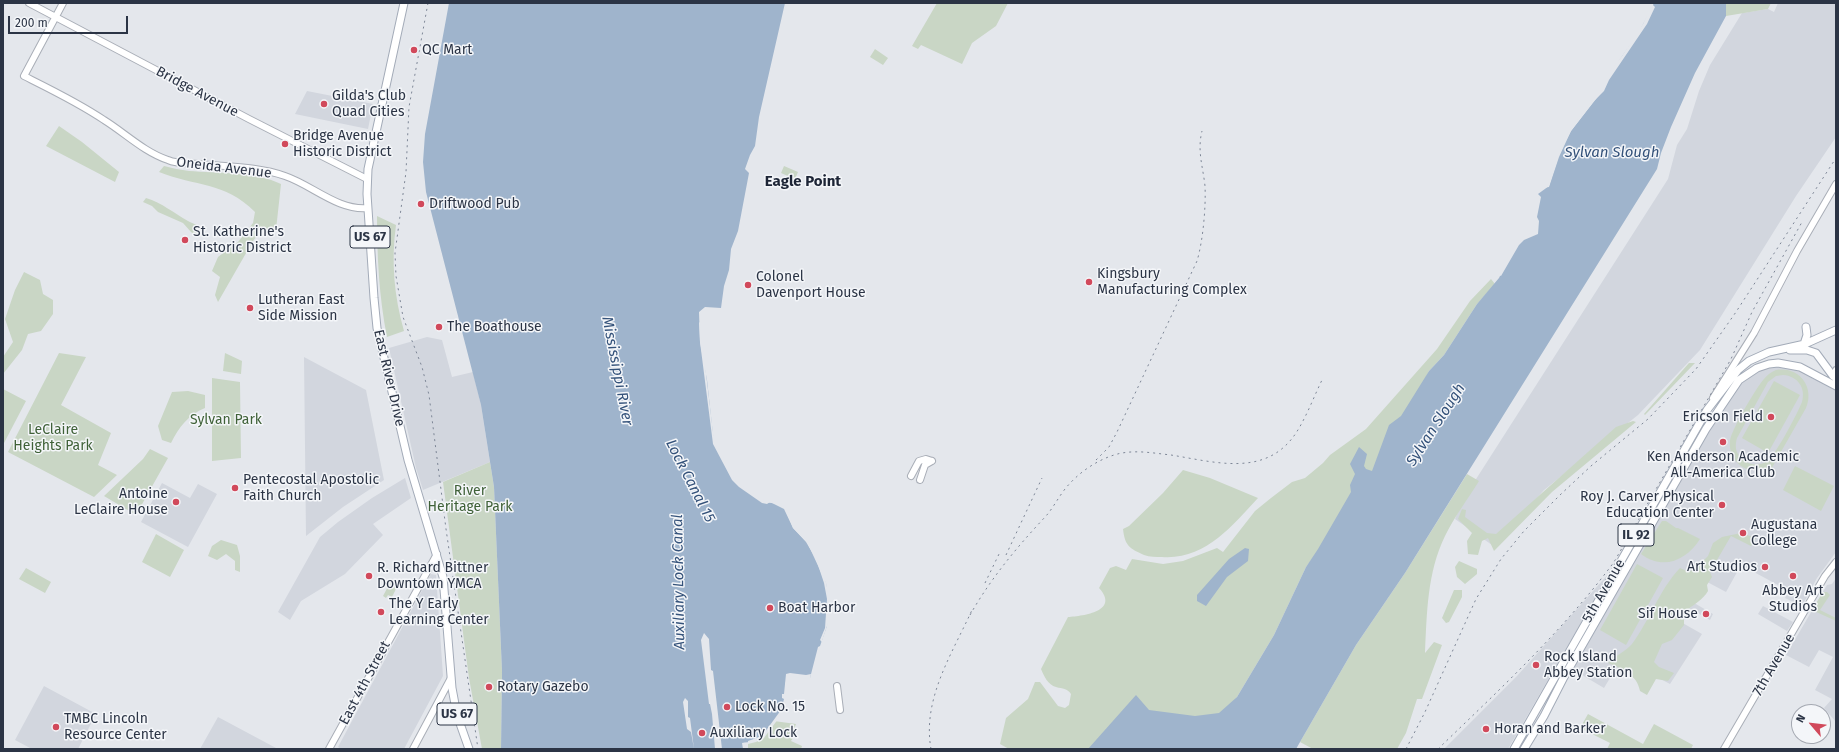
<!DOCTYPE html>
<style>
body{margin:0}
#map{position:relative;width:1839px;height:752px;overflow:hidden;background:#e4e7ec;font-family:"Fira Sans",sans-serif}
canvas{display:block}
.frame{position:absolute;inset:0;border:4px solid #2b3445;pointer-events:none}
.north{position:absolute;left:1791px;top:704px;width:40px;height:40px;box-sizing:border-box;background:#f4f6f9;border:1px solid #a4a8b1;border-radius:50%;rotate:298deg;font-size:11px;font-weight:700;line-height:16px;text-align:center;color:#2b3445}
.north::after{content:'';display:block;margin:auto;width:14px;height:18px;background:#d1495b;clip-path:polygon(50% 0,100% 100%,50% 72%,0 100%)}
.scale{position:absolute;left:8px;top:16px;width:120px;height:18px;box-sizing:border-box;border:2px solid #2b3445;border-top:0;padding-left:5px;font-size:12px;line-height:14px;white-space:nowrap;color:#2b3445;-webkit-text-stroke:3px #f4f6f9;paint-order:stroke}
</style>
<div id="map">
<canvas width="1839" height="752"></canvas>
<div class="frame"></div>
<div class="north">N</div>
<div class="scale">200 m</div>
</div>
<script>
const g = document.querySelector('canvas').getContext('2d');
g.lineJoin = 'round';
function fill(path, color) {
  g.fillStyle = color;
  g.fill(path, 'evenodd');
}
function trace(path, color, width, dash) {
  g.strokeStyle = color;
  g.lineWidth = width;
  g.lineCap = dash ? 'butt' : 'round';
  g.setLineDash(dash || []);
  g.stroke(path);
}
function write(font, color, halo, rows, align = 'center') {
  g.font = font + ' "Fira Sans",sans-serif';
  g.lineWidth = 3;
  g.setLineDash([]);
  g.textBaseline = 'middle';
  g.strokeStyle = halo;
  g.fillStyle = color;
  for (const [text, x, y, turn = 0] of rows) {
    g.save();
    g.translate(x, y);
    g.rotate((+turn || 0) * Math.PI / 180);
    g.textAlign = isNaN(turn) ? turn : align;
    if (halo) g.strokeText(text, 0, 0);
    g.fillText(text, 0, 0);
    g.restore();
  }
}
const built = new Path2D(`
 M1778,3H1836V137L1796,196L1700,350L1638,415L1544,490L1516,522L1492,545L1455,519L1462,501L1668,179L1677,145L1687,129L1699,91L1710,65L1742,13L1768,9L1774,12Z
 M307,91L373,104L368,129L295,114Z
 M427,337L442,340L452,377L473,372L481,405L490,462L423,490L416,468L389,348Z
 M304,357L366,390L384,480L343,507L306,536Z
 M1773,366L1786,367L1799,371L1836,391V552L1817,578L1802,606L1785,598L1789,591L1741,565L1726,592L1696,576L1684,597L1713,614L1710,620L1680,603L1672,617L1702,634L1670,684L1651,674L1645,684L1616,668L1604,688L1572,669L1709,430L1738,386L1760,371Z
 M405,478L411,498L373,524L383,535L345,574L301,601L290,620L278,612L320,537L338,522L372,498Z
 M162,483L190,498L198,484L217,494L188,547L141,522Z
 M1611,571L1508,749H1444L1517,676Z
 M431,574L436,575L443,676L404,749H341L338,747Z
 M1836,578V722L1824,708L1832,699L1815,690L1833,657L1819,650L1809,667L1786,655L1827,585L1832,584Z
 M1763,606L1793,622L1787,631L1758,614Z
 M44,686L96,714L78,749H32L15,740Z
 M218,717L276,748L277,749H200Z`);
const green = new Path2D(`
 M937,3H1008L996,26L972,43L962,64L921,45L918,49L912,46Z
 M1726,3H1771L1768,9L1726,16Z
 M875,49L888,58L883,65L870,57Z
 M59,126L82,142L119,172L115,182L46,146Z
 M164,166C172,168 181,170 189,171C216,173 257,172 281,184L276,230L260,232L253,241L218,302L215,295L220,277L212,271L218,257L238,242L253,223L255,212C224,181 196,187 159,172Z
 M784,166L798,172L795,179L781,173Z
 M146,198C162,203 174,213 188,221C193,224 197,224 201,228L197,236L191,232L183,223L158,212L152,206L143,202Z
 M377,216L396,225C391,261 394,296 404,331L387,337C379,297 377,256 377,216Z
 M24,272L40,280L43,294L53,300V314L41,331L28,334L22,350L3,374V357L13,342L5,319L15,290Z
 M1491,279L1495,284L1477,304L1444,355L1429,371L1378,474L1306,567L1274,635L1237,697L1197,749H1009L1000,744L1006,718L1028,699L1035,682H1040L1058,706L1065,708L1069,705L1071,694C1067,688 1063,689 1056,687C1048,685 1044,676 1041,669L1068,617C1084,616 1120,611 1099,588L1110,568L1116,566L1126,570L1132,559L1163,564L1183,561L1217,548L1223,552L1255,511L1271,498L1292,482L1305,478L1323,463L1330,455L1366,429L1437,349L1470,301Z
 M59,353L86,357L61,405L111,433L98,465L117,475L94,497L8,452Z
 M225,353L242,361L241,374L223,371Z
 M1689,363H1695L1645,415L1644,414Z
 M1776,370C1799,366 1815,387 1806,408L1766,478L1761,475L1765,468C1756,471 1748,471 1741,466C1733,460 1729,451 1730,441C1731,430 1756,388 1764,379C1767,375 1771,372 1776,370ZM1783,375C1798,376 1806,388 1802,402C1797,414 1776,455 1767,461C1759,467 1747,465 1741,458C1735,452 1735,445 1737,438L1768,382L1776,376Z
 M212,378L240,382L241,458L212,461Z
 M1774,381L1800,395L1768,453L1742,438Z
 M3,389L26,401L3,445Z
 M188,391L205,395V408C188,415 179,427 171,443L162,440L158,426L172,392Z
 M1633,421L1636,422L1552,492L1494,551L1488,538L1482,541L1478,555L1468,554L1467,541L1472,533L1458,519L1462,509L1466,510L1465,517L1487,533L1496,534L1616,427Z
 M150,449L168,458L136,515L104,496L143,459Z
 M490,462L494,487L502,671L501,749H482L469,678L443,482Z
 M1795,466L1834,486L1821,511L1783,490Z
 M1183,470L1210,478L1258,498C1231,527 1205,560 1162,557C1156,557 1150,557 1144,555C1129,548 1125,546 1123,529L1129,526L1163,493Z
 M1467,474L1479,481C1468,499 1454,517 1445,536C1427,573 1427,613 1425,653L1434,642L1442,645L1422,699H1417L1406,733L1397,749H1313L1300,742L1356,645L1405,573Z
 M1662,521H1666L1676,528H1678L1700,539C1687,560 1663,571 1641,554Z
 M1741,533L1756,538L1751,546L1731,536L1710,572L1712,577L1707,585L1708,591C1703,600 1693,605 1684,612V625L1672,640L1662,644L1654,662L1659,667L1674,673L1668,681L1656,679L1647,695L1640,691C1637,674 1622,669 1608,663C1615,656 1626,651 1632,644C1650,620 1659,590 1680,568L1689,572L1698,566L1708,556L1713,543L1722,537Z
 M156,534L184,550L170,577L142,562Z
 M221,540L237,545L240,556V572L235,570V561L226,554L217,560L208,556L212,546Z
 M1459,561L1477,569V574L1465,584L1457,577L1455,567Z
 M1637,564L1663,578L1626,645L1600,630Z
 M26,568L51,582L45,593L19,579Z
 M391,581L398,585L392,597L388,595L386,598L383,596Z
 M1454,590H1462V597L1449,622L1446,623L1442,618Z
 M1823,592H1827L1830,595L1820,610L1836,618V621L1812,610Z
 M1588,714L1643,744L1654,724L1693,745L1691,749H1607L1610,743L1580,728Z
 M774,721L796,724L792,734L794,736L791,741L802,746L801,749H743L748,748V742L756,741Z`);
const water = new Path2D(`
 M449,3H785L759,117L755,146L750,155L745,169L749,173L738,231L731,249L729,270L724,286L721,308L705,307L699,312L700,342L707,380L714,443L735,482L763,502L780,504L785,508L793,528L807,542L826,583L828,601L827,626L820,646L818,647L810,678L789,674C784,681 786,690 785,699C783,709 771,729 763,736C758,741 749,742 742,743L743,749H501L502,671L494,487L481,405L426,192L423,162L425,134Z
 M1654,3H1726V16L1695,73L1671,127L1661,153L1657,169L1405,573L1356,645L1296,749H1088L1136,695L1149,710L1195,716L1219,713L1237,697L1274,635L1306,567L1318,549L1351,492L1350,485L1355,474L1350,464L1359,447L1367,454L1364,466L1366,469L1372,471L1389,425L1401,416L1429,371L1444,355L1477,304L1499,278L1512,252L1521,241L1536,232L1538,194L1549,186L1559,154L1571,131L1603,90L1611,72L1639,32Z
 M1245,548L1249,549L1248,561L1227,577L1206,606L1197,601V595L1229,559Z`);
const pier = new Path2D(`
 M1652,4L1655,7L1647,24L1609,80L1604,91L1594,101L1571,131L1559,157L1549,187L1541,188L1547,184L1557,153L1569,130L1601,89L1610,71L1622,56L1643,24Z
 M1537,193L1541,197L1537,217L1539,221L1538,234L1524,240L1519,245L1501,276L1499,275L1511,251L1519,239L1534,231Z
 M699,322L700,323L713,432L716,445L736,481L761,499L778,502L785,506L796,529L811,545L825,578L829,597L828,623L822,641L823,643L820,640L825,628L827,599L824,583L816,559L806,542L793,528L784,509L770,502L767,504L762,503L739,487L732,480L713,444L700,342Z
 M704,633L709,639L711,670L713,671L722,749H715L712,714L710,704H709L701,640Z
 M790,673L806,675L811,674L810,679L789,676L787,700L784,711L764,738L756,742L748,744V741L762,736L781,710L784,699L782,698V694H784L786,674Z
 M685,698L688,701V717L690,718L694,749L691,732L687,729L683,702Z`);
const secondary = new Path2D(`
 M29,3L249,119L367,179
 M63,3L24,76C52,90 79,103 104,120C125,133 144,152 168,160C177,164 188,163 198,164C226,167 257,166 285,176C312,185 338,211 368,208
 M1836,370L1835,376L1836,382
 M1713,398L1754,333L1797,251L1836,184
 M911,476L919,461L926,459L932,461
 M920,480L925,465L932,461
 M837,686L840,710
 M329,749L437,554
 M413,749L451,678
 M1724,749L1825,576L1836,562`);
const primary = new Path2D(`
 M404,3L368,169L367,194L374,298L377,328L408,460L443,577L452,688L457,715L469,749
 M1804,344L1807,335L1806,327
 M1790,350H1807L1816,353L1833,376
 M1514,749L1707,410L1738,370L1749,361L1769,352L1805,344L1836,330
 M1524,749L1544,716L1564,677L1706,429L1739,380L1757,368L1769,364L1778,363L1800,367L1836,386`);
const rail = new Path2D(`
 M428,3L409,107L406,172L395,253L396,276L403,317L422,367L429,395L446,529L478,749
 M1096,460L1109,447L1117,432L1197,261C1203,241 1206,207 1205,186C1203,167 1197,151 1202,131
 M1006,555L1042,478
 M985,583L1000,552
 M970,615C991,578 1017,547 1046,516C1053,508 1058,498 1065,489C1077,474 1095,461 1114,455C1133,449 1152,453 1171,455C1215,462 1266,478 1296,433C1307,416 1314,396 1323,378
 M931,749C922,699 952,654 972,610
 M1406,749L1425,712L1476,599L1501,559L1524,531L1560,495L1591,466L1648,419L1696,369L1736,312L1836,158
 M1438,749C1499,690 1563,631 1614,562L1731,359L1752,312L1802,222`);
const markers = [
 [414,50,4,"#d1495b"],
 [324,104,4,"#d1495b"],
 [285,144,4,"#d1495b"],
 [421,204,4,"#d1495b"],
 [185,240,4,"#d1495b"],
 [1089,282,4,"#d1495b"],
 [748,285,4,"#d1495b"],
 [250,308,4,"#d1495b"],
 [439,327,4,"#d1495b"],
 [1771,417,4,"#d1495b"],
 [1723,442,4,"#d1495b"],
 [235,488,4,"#d1495b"],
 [176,502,4,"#d1495b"],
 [1722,505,4,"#d1495b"],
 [1743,533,4,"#d1495b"],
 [1765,567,4,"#d1495b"],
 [369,576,4,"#d1495b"],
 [1793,576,4,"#d1495b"],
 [770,608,4,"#d1495b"],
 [381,612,4,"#d1495b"],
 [1706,614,4,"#d1495b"],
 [1536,665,4,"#d1495b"],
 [489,687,4,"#d1495b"],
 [727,707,4,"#d1495b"],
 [56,727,4,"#d1495b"],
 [1486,729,4,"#d1495b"],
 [702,733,4,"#d1495b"]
];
const shields = [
 [370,237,40],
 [1636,535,36],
 [457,714,40]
];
const shieldNames = [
 ["US 67",370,237],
 ["IL 92",1636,535],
 ["US 67",457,714]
];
const poiNames = [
 ["QC Mart",422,50],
 ["Gilda's Club",332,96],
 ["Quad Cities",332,112],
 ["Bridge Avenue",293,136],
 ["Historic District",293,152],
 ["Driftwood Pub",429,204],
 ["St. Katherine's",193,232],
 ["Historic District",193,248],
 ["Kingsbury",1097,274],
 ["Manufacturing Complex",1097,290],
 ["Colonel",756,277],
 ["Davenport House",756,293],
 ["Lutheran East",258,300],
 ["Side Mission",258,316],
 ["The Boathouse",447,327],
 ["Ericson Field",1763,417,"right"],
 ["Ken Anderson Academic",1723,457,"center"],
 ["All-America Club",1723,473,"center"],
 ["Pentecostal Apostolic",243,480],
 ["Faith Church",243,496],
 ["Antoine",168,494,"right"],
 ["LeClaire House",168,510,"right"],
 ["Roy J. Carver Physical",1714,497,"right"],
 ["Education Center",1714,513,"right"],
 ["Augustana",1751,525],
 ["College",1751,541],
 ["Art Studios",1757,567,"right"],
 ["R. Richard Bittner",377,568],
 ["Downtown YMCA",377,584],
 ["Abbey Art",1793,591,"center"],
 ["Studios",1793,607,"center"],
 ["The Y Early",389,604],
 ["Learning Center",389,620],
 ["Boat Harbor",778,608],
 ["Sif House",1698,614,"right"],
 ["Rock Island",1544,657],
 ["Abbey Station",1544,673],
 ["Rotary Gazebo",497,687],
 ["Lock No. 15",735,707],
 ["TMBC Lincoln",64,719],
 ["Resource Center",64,735],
 ["Horan and Barker",1494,729],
 ["Auxiliary Lock",710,733]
];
const streetNames = [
 ["Bridge Avenue",197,92,28],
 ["Oneida Avenue",224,168,7],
 ["East River Drive",389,378,77],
 ["5th Avenue",1604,591,-60],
 ["7th Avenue",1774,665,-60],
 ["East 4th Street",365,683,-62]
];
const parkNames = [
 ["Sylvan Park",226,420],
 ["LeClaire",53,430],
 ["Heights Park",53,446],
 ["River",470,491],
 ["Heritage Park",470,507]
];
const waterNames = [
 ["Sylvan Slough",1612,153],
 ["Mississippi River",617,371,79],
 ["Sylvan Slough",1436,425,-57],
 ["Lock Canal 15",690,481,63],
 ["Auxiliary Lock Canal",679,582,-91]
];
const neighbourhoodNames = [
 ["Eagle Point",803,182]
];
fill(built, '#d2d6de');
fill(green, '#c9d6c5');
fill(water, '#9fb4cc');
fill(pier, '#e4e7ec');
trace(secondary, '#a9aeb7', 8);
trace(primary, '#a3abb8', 9);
trace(secondary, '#fff', 6);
trace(primary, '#fff', 7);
trace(rail, '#7d8696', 1, [2, 4]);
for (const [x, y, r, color] of markers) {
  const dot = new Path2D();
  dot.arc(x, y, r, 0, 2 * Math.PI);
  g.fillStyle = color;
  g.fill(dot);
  trace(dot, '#f4f6f9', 1.5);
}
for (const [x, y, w] of shields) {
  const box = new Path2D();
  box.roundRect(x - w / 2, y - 11, w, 22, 3);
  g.fillStyle = '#f4f6f9';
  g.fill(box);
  trace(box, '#2b3445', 1);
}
write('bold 13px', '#2b3445', null, shieldNames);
write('14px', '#2b3445', '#f4f6f9', poiNames, 'left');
write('14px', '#2b3445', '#f4f6f9', streetNames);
write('14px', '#3f6138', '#f4f6f9', parkNames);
write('italic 15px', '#34527a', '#f4f6f9', waterNames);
write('bold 15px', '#1d2536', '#f4f6f9', neighbourhoodNames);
</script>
